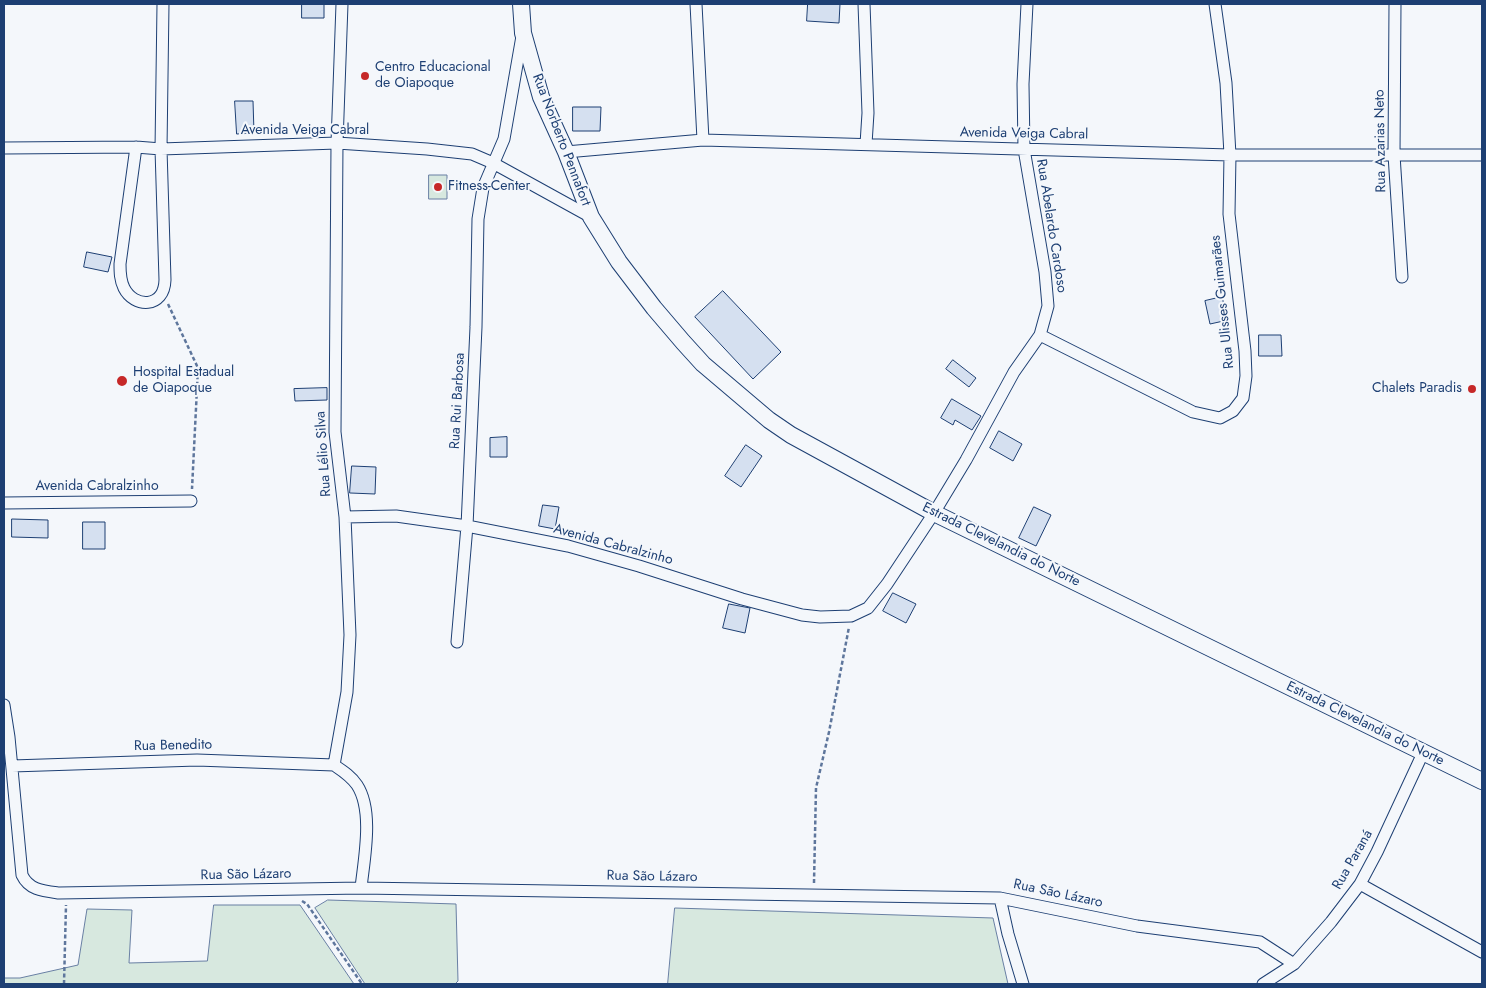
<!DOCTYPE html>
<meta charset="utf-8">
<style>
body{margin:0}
#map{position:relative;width:1486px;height:988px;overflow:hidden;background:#f4f7fb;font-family:Jost,sans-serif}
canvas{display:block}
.frame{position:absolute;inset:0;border:5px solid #1d3f73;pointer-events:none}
</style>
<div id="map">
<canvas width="1486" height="988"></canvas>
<div class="frame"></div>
</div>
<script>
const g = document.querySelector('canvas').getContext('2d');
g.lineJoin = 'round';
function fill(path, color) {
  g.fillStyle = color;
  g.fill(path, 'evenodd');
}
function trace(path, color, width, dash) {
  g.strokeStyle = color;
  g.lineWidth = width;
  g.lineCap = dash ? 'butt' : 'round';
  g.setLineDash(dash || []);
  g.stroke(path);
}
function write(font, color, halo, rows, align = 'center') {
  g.font = font + ' Jost,sans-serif';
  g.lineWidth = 4;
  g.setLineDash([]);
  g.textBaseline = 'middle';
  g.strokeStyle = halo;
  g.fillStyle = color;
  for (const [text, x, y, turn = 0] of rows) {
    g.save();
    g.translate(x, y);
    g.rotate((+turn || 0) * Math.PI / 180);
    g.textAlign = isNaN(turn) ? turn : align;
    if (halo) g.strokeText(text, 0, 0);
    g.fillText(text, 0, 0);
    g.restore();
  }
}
const green = new Path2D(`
 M429,175H447V199H429Z
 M328,900L456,904L458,981L455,984H365L315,908Z
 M214,905H300L354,984H4V978H20L78,965L87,909L132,910L129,963L207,961Z
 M675,908L993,918L1008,984H668Z`);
const building = new Path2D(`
 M302,4H324V18H302Z
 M808,4H840L839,23L807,21Z
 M235,101H253L254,133L237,134Z
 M573,107H601L600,131H573Z
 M87,252L112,257L108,272L84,267Z
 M723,291L781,352L753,379L695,317Z
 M1222,297L1228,320L1210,324L1205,301Z
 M1259,335H1281L1282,356H1259Z
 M953,360L976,378L969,387L946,369Z
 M327,388V400L295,401L294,389Z
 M952,399L981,416L972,430L955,420L953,425L941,418Z
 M999,431L1022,444L1013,461L990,448Z
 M507,437V457H490V438Z
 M746,445L762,456L741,487L725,476Z
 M352,466L376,467L375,494L350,493Z
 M543,505L559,507L555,529L539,526Z
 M1034,507L1051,515L1036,546L1019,538Z
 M12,519L48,520V538L12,537Z
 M83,522H105V549H83Z
 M893,593L916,604L906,623L883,611Z
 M729,604L750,608L745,633L723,628Z`);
const path = new Path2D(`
 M168,304L198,368L192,489
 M814,883L816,788L829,732L849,627
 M302,901L307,904L362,984
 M64,984L66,905`);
const street = new Path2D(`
 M696,4L703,140
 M864,4L868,113L866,144
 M1395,4L1394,155L1402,277
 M136,147L120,264C120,272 120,280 124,288C134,308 164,309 165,280L161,149L163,4
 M4,148L136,147L161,149L337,143L427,149L472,154L493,163L591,217
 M566,152L703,140L1230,155H1482
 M1040,335L1193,412L1220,418L1233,411L1243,398L1246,376L1245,351L1229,214L1230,155L1226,83L1215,4
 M4,503L191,501
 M345,517L396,516L467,526L568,546L639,566L742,599L802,615L820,617L851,616L868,608L887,584L934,513L966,460L1014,372L1040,335L1048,306L1045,272L1024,149L1023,84L1027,4
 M457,642L467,526L476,327L478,219L483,188L504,139L522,36
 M4,705L9,737L22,875C29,890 43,891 59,893L361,888L1000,898L1137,926L1260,942L1294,964
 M334,765L347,692L350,635L345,517L335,432L337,143L342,4
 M334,765C343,771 351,776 357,785C374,811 364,859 361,888
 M12,766L197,760L334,765
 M1360,884L1482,952
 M1000,898L1008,934L1023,984
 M1263,984L1294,964L1331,922L1360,884L1377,852L1423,753`);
const secondary = new Path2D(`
 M521,4L523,33L541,97L566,152L591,217L619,262L654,308L683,342L703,364L769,420L791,435L934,513L1482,781`);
const markers = [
 [365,76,5,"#c62828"],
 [438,187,5,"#c62828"],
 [122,381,6,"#c62828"],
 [1472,389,5,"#c62828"]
];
const poiNames = [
 ["Centro Educacional",375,68],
 ["de Oiapoque",375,84],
 ["Fitness-Center",448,187],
 ["Hospital Estadual",133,373],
 ["de Oiapoque",133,389],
 ["Chalets Paradis",1462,389,"right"]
];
const streetNames = [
 ["Avenida Veiga Cabral",305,131],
 ["Avenida Veiga Cabral",1024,134,1],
 ["Rua Norberto Pennafort",561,140,69],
 ["Rua Azarias Neto",1381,141,-91],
 ["Rua Abelardo Cardoso",1051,226,81],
 ["Rua Ulisses Guimarães",1223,302,-96],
 ["Rua Rui Barbosa",458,401,-87],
 ["Rua Lélio Silva",324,454,-94],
 ["Avenida Cabralzinho",97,487],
 ["Avenida Cabralzinho",613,545,15],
 ["Estrada Clevelandia do Norte",1001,545,26],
 ["Estrada Clevelandia do Norte",1365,724,26],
 ["Rua Benedito",173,746,-1],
 ["Rua Paraná",1353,860,-60],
 ["Rua São Lázaro",246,875,-1],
 ["Rua São Lázaro",652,877,1],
 ["Rua São Lázaro",1058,894,12]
];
fill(green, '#d7e8df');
trace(green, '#687fa3', 1);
fill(building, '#d5e0f0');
trace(building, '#1d3f73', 1);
trace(street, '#1d3f73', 13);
trace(secondary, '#1d3f73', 18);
trace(path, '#5e769c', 2.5, [4, 2.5]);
trace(street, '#f4f7fb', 11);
trace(secondary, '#f4f7fb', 16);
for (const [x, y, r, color] of markers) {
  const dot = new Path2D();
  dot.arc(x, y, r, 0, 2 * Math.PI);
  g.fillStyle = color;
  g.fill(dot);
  trace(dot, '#f4f7fb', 2);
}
write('14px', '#1d3f73', '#f4f7fb', poiNames, 'left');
write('14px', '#1d3f73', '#f4f7fb', streetNames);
</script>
